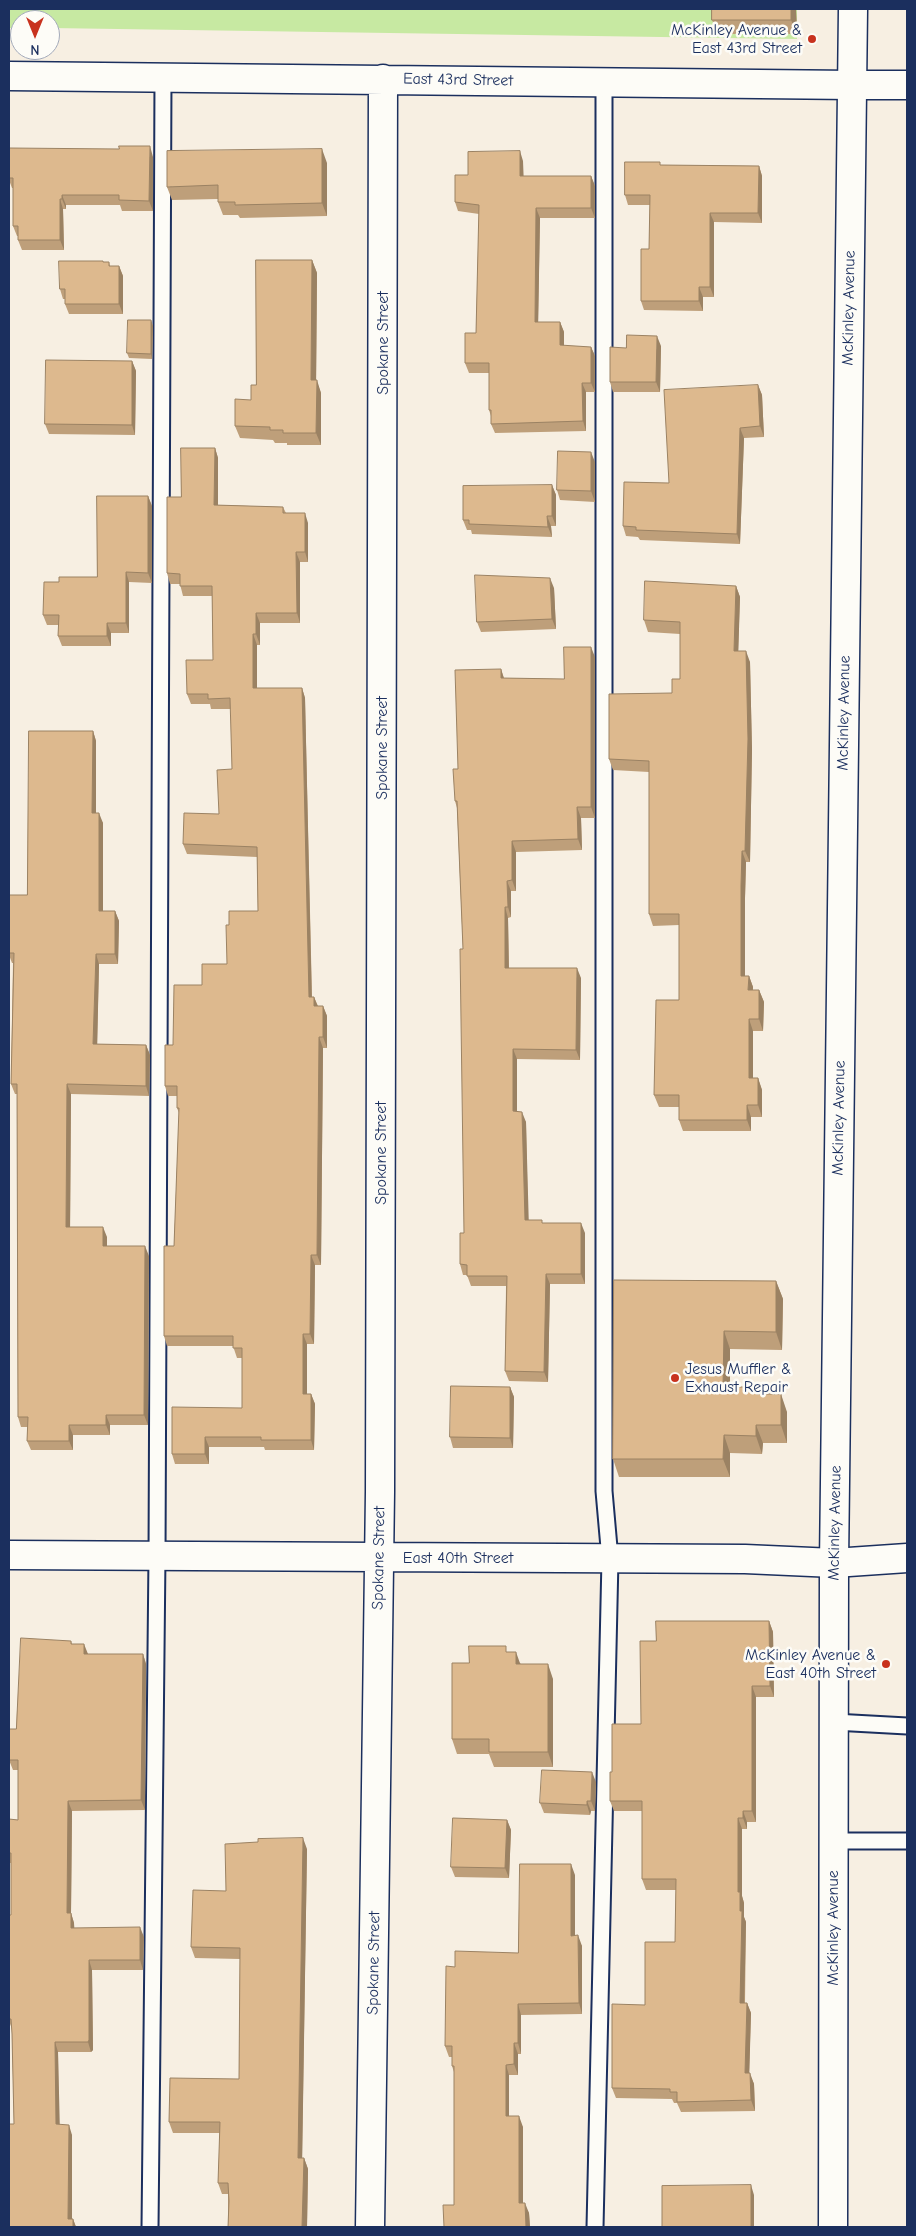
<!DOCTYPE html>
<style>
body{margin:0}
#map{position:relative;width:916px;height:2236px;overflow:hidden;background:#f7efe2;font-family:"Comic Neue",sans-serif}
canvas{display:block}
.frame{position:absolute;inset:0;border:10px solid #1b2f5e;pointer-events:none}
.north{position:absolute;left:10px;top:10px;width:50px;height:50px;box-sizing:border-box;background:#fdfcf7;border:1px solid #a3aaba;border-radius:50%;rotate:180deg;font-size:14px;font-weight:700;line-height:20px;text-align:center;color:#1b2f5e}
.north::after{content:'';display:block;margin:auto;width:18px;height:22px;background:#c8321e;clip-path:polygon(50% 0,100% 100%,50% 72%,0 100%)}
</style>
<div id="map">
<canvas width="916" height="2236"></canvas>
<div class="frame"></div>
<div class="north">N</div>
</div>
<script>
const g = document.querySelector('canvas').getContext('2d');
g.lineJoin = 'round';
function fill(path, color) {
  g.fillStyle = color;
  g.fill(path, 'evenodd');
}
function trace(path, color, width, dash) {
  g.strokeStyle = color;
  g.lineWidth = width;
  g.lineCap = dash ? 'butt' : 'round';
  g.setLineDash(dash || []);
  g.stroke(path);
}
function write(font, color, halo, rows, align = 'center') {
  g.font = font + ' "Comic Neue",sans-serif';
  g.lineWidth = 5;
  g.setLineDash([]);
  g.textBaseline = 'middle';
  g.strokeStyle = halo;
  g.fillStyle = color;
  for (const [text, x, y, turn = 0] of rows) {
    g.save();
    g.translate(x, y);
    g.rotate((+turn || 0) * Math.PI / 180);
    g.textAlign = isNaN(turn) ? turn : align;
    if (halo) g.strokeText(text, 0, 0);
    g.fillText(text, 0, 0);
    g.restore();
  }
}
const green = new Path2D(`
 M9,9H797V39L50,28V20H20V28H9Z`);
const lane = new Path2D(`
 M834,1722L907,1726
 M833,1841H907
 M150,2227L157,1556L163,78
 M595,2227L610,1559L604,1491V82`);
const street = new Path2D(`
 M9,76L853,85
 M9,1555L745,1559L834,1563L907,1558
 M370,2227L380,1492L383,79`);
const secondary = new Path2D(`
 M853,85H907
 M833,2227L834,1563L853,9`);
const wall = new Path2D(`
 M796,9L797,34H718L712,20Z
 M9,148L153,157V211H122L120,205H66V209H63L64,250H22L18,240V236H17L13,226V188H12L9,180Z
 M523,161V176H591L595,186V218H540L538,322H560L564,332V346L591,347L595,356V392H586V431L495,433L491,424V416L489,410V373H469L465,363L476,333L479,214L458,211L455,202L468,175Z
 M327,163V216L240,218L238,215H223L218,202V199L172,200L167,187Z
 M661,165L759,166L762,176V223L714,222V297H703V311L644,310L641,301L649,249L650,205H628L625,195Z
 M312,260L317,273L316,380L321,393V445H287V443H275L273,440L240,438L235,426L251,400L256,385Z
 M103,261V262H109L110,266H119L123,276V314H69L65,304V299H63L60,289Z
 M151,320L153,326L152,359L129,358L127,353Z
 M661,346L660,392H613L610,382Z
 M132,361L136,371L135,435L49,434L45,424Z
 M758,385L762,395L764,437L744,438L740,544L640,540L638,537L626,536L623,526L669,483Z
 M215,448L218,458V505L283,507L286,513L308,523V562H300V623H260V645H257V688H302L305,698L312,997H314L318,1006H323L327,1016V1048H323L321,1265H315L314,1344H307V1394H311L315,1404L314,1450H265L264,1447H209V1464H175L172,1454L242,1408V1358H237L233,1346H167L164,1336L174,1246L179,1113L177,1108V1096H168L165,1086L173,1045L202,985L227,964L229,925L258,911L257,857L187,854L183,844L219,814L232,769L231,709H211L210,704H191L187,694L213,660L212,596H183L180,584H170L167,573Z
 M595,462V502L560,500L557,490Z
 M552,485L556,495V526H551L552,537L472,534L471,530H467L463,520Z
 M148,496L152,506V583L129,582V633H111V646H62L58,636L59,625H47L43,615L59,582L97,577Z
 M736,586L740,597L738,651L750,662L752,750L750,862H746L745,898V976H749L753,987V990H759L764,1002L763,1031H753V1078H758L762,1090V1117H751V1131H683L679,1120V1107H659L654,1095L679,1000V925L653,926L649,914V772L613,770L609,759L672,693L680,679V634L648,632L644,620Z
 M554,588L556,629L481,632L477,622Z
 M595,657V818H581L582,850L516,852V891H511V917L508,918L509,968L581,978L580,1060L517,1059V1111L526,1122L528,1220L585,1233V1284H550L548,1382L509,1381L505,1371L506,1286H471L467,1275H463L460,1264L464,1233L463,949L457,808L455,801L458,769L501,669L504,678L564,679Z
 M93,731L96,741V813L103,823V911H115L119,921L118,964H99L97,1044L146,1045L150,1055L149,1096L71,1094L70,1227L107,1237V1246L149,1256L148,1425H110V1435H73V1450H31L27,1441L28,1427H21L18,1417L17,1094H15L11,1084L13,963H12L9,955V895H27Z
 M614,1280L776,1281L783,1299L782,1350L730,1349V1387H756L759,1394L787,1412V1443H763L762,1454L730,1453V1477H619L613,1459Z
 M510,1387L514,1397L513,1448H453L450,1437Z
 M769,1621L773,1632L774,1697H756V1822H747V1829H742V1896L744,1903V1917L746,1922L745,2003H747L751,2013L749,2073L754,2084L755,2111L681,2112L677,2103H674L672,2099L616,2098L612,2088L645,2005L675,1942L676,1890H646L642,1879V1811H614L610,1801L612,1772L641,1724L656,1641Z
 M71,1641L72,1644L88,1654H143L146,1664L145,1810L72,1811L71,1913L74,1923V1928L144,1937L143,1970H92L93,2050L91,2052H58L59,2124L72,2135V2219H73L76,2227H9L14,2124L12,2029L9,2021V1915H11V1863H9V1819L18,1820V1770H13L9,1760L16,1729Z
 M508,1652L521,1664L553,1679V1767H494L489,1754H457L452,1739L469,1663Z
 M596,1782L595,1811H591L590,1815L544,1813L540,1803Z
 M507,1820L511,1830L509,1878L455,1877L451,1867Z
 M307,1849L302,2158H304L308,2169L307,2227H228V2194H222L218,2183L220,2133H173L169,2122L239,2079L240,1959L195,1958L191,1947L226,1891Z
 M575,1875V1936L582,1946V2014L521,2015V2054H518V2075H509V2116L523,2127V2203L529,2213L530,2227H444L454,2205V2072L452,2066V2057H449L445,2046L455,1967L518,1953Z`);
const shadedWall = new Path2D(`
 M791,9H796L797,34L791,20Z
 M150,146L153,157V211L149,201Z
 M322,149L327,163V216L322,203Z
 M520,151L523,161L524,186L520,176Z
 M759,166L762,176V223L758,213Z
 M591,176L595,186V218L591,208Z
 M62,195L66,205V209L62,199Z
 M60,199L63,209L64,250L60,240Z
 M536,208L540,218L538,332L535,322Z
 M710,213L714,222V297L710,287Z
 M312,260L317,273L316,393L311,380Z
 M119,266L123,276V314L119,304Z
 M699,287L703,297V311L699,301Z
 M151,320L153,326L152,359L151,354Z
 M560,322L564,332V355L560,345Z
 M657,336L661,346L660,392L656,382Z
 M591,347L595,356V392L591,383Z
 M132,361L136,371L135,435L132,425Z
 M317,380L321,393V445L316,433Z
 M582,383L586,392V431L583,421Z
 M758,385L762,395L764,437L760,426Z
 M740,428L744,438L740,544L737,534Z
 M215,448L218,458V515L214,505Z
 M591,452L595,462V502L591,491Z
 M552,485L556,495V526L552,516Z
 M148,496L152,506V583L148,573Z
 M305,513L308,523V562L305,552Z
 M547,516L551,526L552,537L548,527Z
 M296,552L300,562V623L297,613Z
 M126,572L129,582V633L126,623Z
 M550,578L554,588L556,629L552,619Z
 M736,586L740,597L738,662L734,651Z
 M256,613L260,623V645L256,634Z
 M107,623L111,633V646L107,636Z
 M253,634L257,645V698L253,688Z
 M591,647L595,657V818L591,807Z
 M746,651L750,662L752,750L750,862L745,851Z
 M501,669L504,679L501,678Z
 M302,688L305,698L312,1007L309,997Z
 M93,731L96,741V823L92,813Z
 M577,807L581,818L582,850L578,839Z
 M99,813L103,823V921L99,911Z
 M512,841L516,852V891L512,880Z
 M742,851L746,862L745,898V987L741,976V886Z
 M507,881L511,891V917L508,907Z
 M505,907L508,918L509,978L505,968Z
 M115,911L119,921L118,964L115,954Z
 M96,954L99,964L97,1054L93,1044Z
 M577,968L581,978L580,1060L576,1050Z
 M749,976L753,987L752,1002L748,990Z
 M759,990L764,1002L763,1031L759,1019Z
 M314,997L318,1007L314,1006Z
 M323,1006L327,1016V1048L323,1037Z
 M749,1019L753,1031V1090L749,1078Z
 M319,1037L323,1048L321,1265L317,1255Z
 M146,1045L150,1055L149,1096L146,1086Z
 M513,1049L517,1059V1122L513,1111Z
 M758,1078L762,1090V1117L758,1105Z
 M67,1084L71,1094L70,1237L66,1227Z
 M747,1105L751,1117V1131L747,1120Z
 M522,1112L526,1122L529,1230L525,1220Z
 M581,1223L585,1233V1284L581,1274Z
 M103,1227L107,1237V1256L103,1246Z
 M145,1246L149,1256L148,1425L144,1415Z
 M311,1255L315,1265L314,1344L310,1334Z
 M546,1274L550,1284L548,1382L544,1372Z
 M776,1281L783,1299L782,1350L776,1332Z
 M724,1331L730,1349V1405L723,1387Z
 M303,1334L307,1344V1404L303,1394Z
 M510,1387L514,1397L513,1448L510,1438Z
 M311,1394L315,1404L314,1450L311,1440Z
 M781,1394L787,1412V1443L781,1425Z
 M106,1415L110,1425V1435L106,1425Z
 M69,1425L73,1435V1450L69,1441Z
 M756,1425L763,1443L762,1454L756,1436Z
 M724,1435L730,1453V1477L723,1459Z
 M205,1437L209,1447V1464L205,1454Z
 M769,1621L773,1632L774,1697L770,1686Z
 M84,1644L88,1654H84Z
 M516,1652L521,1666L516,1664Z
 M143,1654L146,1664L145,1810L141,1800Z
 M548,1664L553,1679V1767L548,1752Z
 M752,1686L756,1697V1822L752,1811Z
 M592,1772L596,1782L595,1811L591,1801Z
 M68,1801L72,1811L71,1913L74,1923L75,1938L71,1928L67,1913Z
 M587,1801L591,1811L590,1815L587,1805Z
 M743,1811L747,1822V1829L743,1818Z
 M738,1818L742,1829V1896L744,1903V1917L746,1922L744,2013L740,2003V1911L738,1892Z
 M507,1820L511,1830L509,1878L505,1868Z
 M303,1838L307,1849L302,2169L298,2158Z
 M571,1864L575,1875V1946L571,1936Z
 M140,1927L144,1937L143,1970L140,1960Z
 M578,1935L582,1946V2014L579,2003Z
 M89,1960L92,1970L93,2050L91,2052L88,2042Z
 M747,2003L751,2013L749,2084L745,2073Z
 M518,2004L521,2015V2054L518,2043Z
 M55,2042L58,2052L60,2134L56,2124Z
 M514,2043L518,2054V2075L514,2064Z
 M506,2065L509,2075V2127L506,2116Z
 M750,2073L754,2084L755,2111L751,2100Z
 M519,2116L523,2127V2213L519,2203Z
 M69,2125L72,2135V2227L68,2219Z
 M304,2158L308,2169L307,2227H302Z
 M751,2185L754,2195V2227H751Z
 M525,2203L529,2213L530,2227H526Z
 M73,2219L76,2227H73Z`);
const building = new Path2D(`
 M712,9H791V20H712Z
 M119,146H150L149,201L119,200V195H62V199H60V240H18V226H13V178H9V148L119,149Z
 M322,149V203L235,205V202H218V185L167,187V151Z
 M520,151V176H591V208H536L535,322H560V345L591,347V383H582L583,421L491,424V410H489V363H465V333H476L479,205L455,202V175H468V152Z
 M625,162H660V165L759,166L758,213H710V287H699V301H641V249H649L650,195H625Z
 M256,260H312L311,380H317L316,433H283V430H270V427L235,426V399L251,400V385H256Z
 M59,261H103V262H109V266H119V304H65V289H60Z
 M128,320H151V354L127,353Z
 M627,335L657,336L656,382H610V347L626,348Z
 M46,360L132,361V425L45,424Z
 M758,385L760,426L740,428L737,534L636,530V527L623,526L624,482L669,483L664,390Z
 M181,448H215L214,505L283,507V513H305V552H296L297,613H256V634H253V688H302L309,997H314V1006H323V1037H319L317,1255H311L310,1334H303V1394H311V1440H261V1437H205V1454H172V1407L242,1408V1348H233V1336H164V1246H174L179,1108H177V1086H165V1045H173L174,985H202V964H227L226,925H229V911H258L257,847L183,844L184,813L219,814L217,770L232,769L230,698L208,699V694H187L186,660H213L212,586H180V574L167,573V497H181Z
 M558,451L591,452V491L557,490Z
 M552,485V516H547L548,527L469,524V520H463V486Z
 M97,496H148V573L126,572V623H107V636H58L59,615H43L44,582H59V577H97Z
 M475,575L550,578L552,619L477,622Z
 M645,581L736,586L734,651H746L748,739L745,851H742L741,886V976H749L748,990H759V1019H749V1078H758V1105H747V1120H679V1095H654L656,1000H679V914H649V761L609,759V694L672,693V679H680V622L644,620Z
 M564,647H591V807H577L578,839L512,841V880L507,881L508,907H505V968H577L576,1050L513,1049V1111L522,1112L525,1220H542V1223H581V1274H546L544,1372L505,1371L507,1276H467V1265L460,1264V1233H464L460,949H463L457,801H455L453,769H458L455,670L501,669V678L564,679Z
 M29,731H93L92,813H99V911H115V954H96L93,1044L146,1045V1086L67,1084L66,1227H103V1246H145L144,1415H106V1425H69V1441H27L28,1417H18L17,1084H11L14,953H9V895H27Z
 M614,1280L776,1281V1332L724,1331L723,1387H756V1394H781V1425H756V1436L724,1435L723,1459H613Z
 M451,1386L510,1387V1438L450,1437Z
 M656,1621H769L770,1686H752V1811H743V1818H738V1892H740V1911H742L740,2003H747L745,2073H750L751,2100L677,2102V2092H670V2089L612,2088V2004L645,2005V1942H675L676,1879H642V1801H610V1772H612V1724H641L640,1641H656Z
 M21,1638L71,1641V1644H84V1654H143L141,1800L68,1801L67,1913H71V1928L140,1927V1960H89V2040L88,2042H55L56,2124L69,2125L68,2219H73V2227H9V2124H14L12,2034L11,2019H9V1915H11V1853H9V1819L18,1820V1760H9V1729H16Z
 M469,1646H506V1652H516V1664H548V1752H489V1739H452V1663H469Z
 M542,1770L592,1772L591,1801H587V1805L540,1803Z
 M453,1818L507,1820L505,1868L451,1867Z
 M303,1838L298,2158H304L302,2227H228L229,2201L228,2183H218L220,2122H169L170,2078L239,2079L240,1948L191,1947L193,1890L226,1891L225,1844L258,1842V1839Z
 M520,1864H571V1936L578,1935L579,2003L518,2004V2043H514V2064L506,2065V2116H519V2203H525L526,2227H444L443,2205H454V2066H452V2046H445L446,1966L455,1967V1951L518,1953Z
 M751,2185V2227H662V2186Z`);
const markers = [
 [812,39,5,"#c8321e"],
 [675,1378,5,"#c8321e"],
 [886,1664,5,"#c8321e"]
];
const poiNames = [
 ["McKinley Avenue &",802,30],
 ["East 43rd Street",802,48],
 ["Jesus Muffler &",685,1369,"left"],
 ["Exhaust Repair",685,1387,"left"],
 ["McKinley Avenue &",876,1655],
 ["East 40th Street",876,1673]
];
const streetNames = [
 ["East 43rd Street",458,80,1],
 ["McKinley Avenue",849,308,-89],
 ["Spokane Street",383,343,-90],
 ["McKinley Avenue",844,713,-89],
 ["Spokane Street",382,748,-90],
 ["McKinley Avenue",839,1118,-89],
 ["Spokane Street",381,1153,-90],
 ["McKinley Avenue",835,1523,-89],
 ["Spokane Street",379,1558,-89],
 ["East 40th Street",458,1558],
 ["McKinley Avenue",833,1928,-90],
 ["Spokane Street",374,1963,-89]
];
fill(green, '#c7e9a2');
trace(lane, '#1b2f5e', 19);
trace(street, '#1b2f5e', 31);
trace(secondary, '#1b2f5e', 31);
trace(lane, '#fdfcf7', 15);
trace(street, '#fdfcf7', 28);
trace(secondary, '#fdfcf7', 28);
fill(wall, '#be9f7a');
fill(shadedWall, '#9b8263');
fill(building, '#ddb98e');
trace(building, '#9b8263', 1);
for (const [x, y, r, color] of markers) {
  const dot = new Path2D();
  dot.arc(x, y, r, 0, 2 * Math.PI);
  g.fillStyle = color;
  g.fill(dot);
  trace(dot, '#fdfcf7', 2);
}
write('16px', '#1b2f5e', '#fdfcf7', poiNames, 'right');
write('16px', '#1b2f5e', '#fdfcf7', streetNames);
</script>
